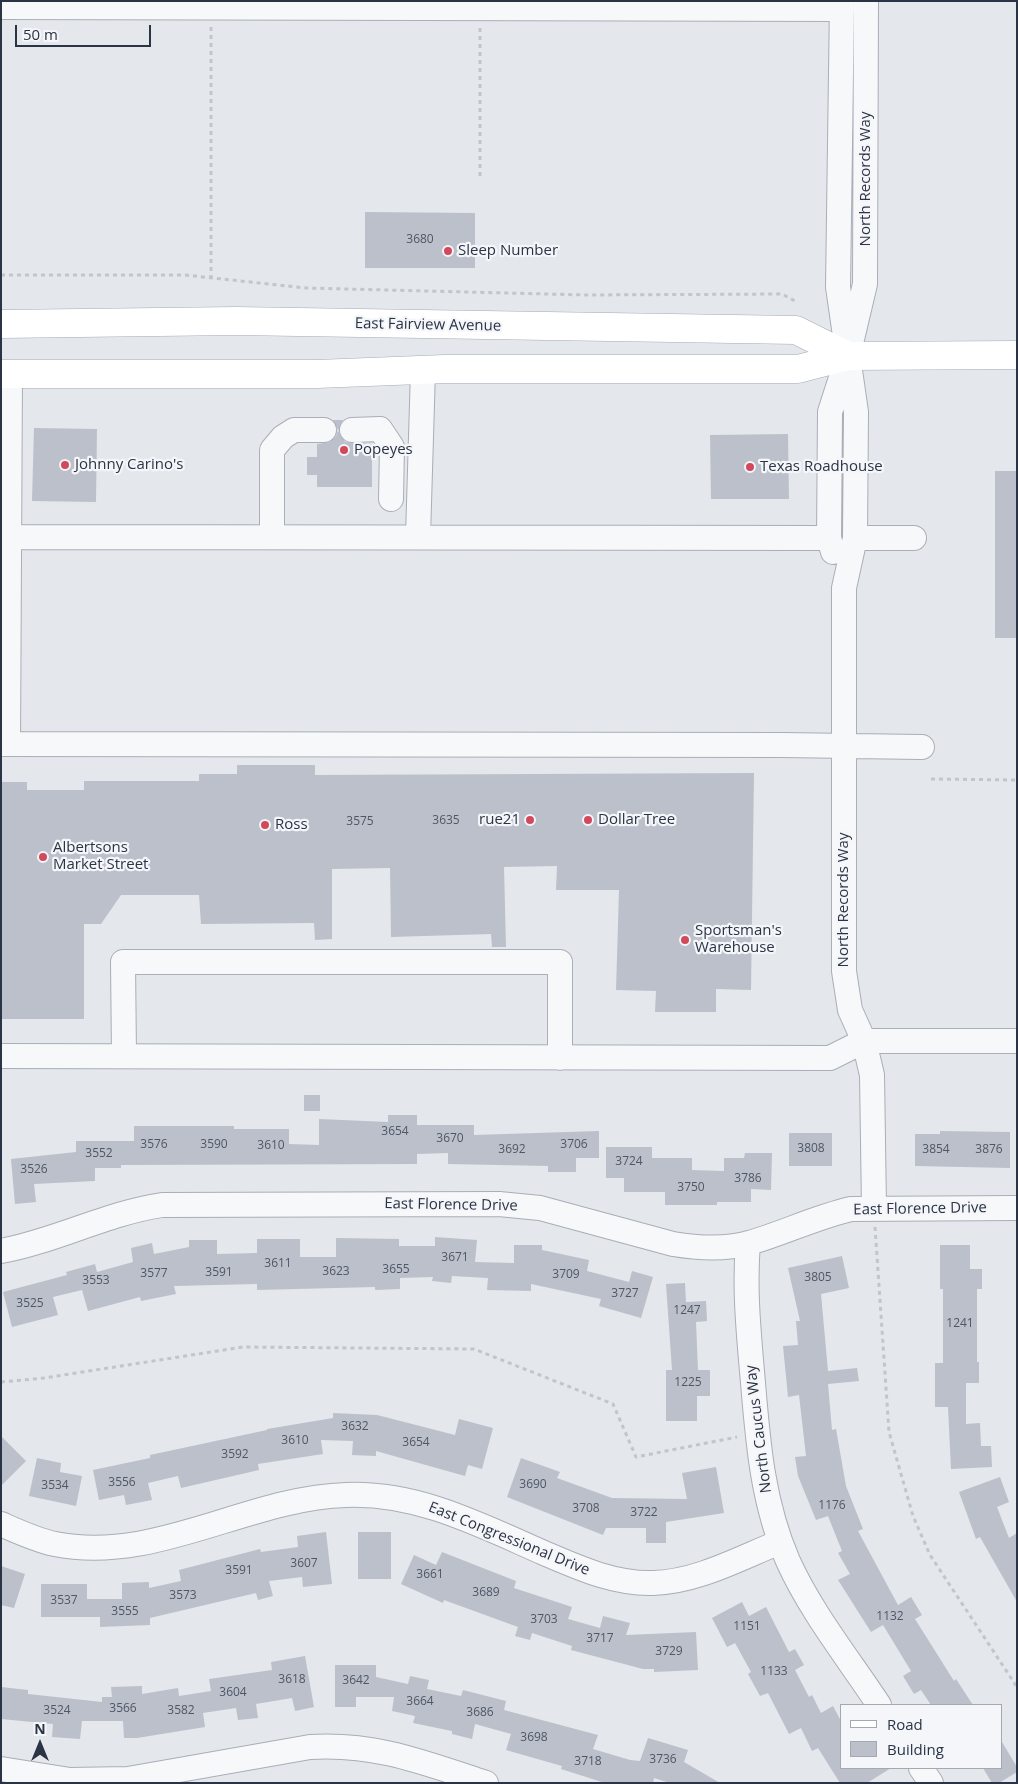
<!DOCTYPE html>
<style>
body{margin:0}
#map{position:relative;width:1018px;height:1784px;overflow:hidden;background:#e4e7ec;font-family:"Open Sans",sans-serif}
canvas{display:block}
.frame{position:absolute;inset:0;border:2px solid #2b3445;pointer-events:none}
.legend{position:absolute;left:840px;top:1704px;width:162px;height:65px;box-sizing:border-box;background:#f4f6f9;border:1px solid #a4a8b1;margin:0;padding:6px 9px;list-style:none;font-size:15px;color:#2b3445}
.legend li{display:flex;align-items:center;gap:10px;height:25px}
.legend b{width:25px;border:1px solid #a4a8b1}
.north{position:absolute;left:15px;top:1719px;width:50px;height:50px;-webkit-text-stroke:4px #f4f6f9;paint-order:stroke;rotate:0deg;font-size:14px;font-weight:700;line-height:20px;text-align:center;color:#2b3445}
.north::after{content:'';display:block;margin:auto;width:18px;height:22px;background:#2b3445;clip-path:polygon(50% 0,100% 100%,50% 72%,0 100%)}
.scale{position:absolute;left:15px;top:25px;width:136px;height:22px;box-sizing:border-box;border:2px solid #2b3445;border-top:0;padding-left:6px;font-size:15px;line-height:18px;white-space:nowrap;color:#2b3445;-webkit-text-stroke:4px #f4f6f9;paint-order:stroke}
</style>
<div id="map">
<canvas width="1018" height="1784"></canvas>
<div class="frame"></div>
<ul class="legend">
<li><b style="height:6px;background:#fff"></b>Road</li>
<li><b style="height:14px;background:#bbc0ca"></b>Building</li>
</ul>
<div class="north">N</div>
<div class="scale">50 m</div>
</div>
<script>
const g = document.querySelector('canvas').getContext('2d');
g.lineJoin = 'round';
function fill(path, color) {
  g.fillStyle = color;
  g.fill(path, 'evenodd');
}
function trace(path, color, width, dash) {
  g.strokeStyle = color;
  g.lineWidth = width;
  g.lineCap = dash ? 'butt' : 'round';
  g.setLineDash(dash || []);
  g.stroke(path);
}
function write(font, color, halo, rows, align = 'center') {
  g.font = font + ' "Open Sans",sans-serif';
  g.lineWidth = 4.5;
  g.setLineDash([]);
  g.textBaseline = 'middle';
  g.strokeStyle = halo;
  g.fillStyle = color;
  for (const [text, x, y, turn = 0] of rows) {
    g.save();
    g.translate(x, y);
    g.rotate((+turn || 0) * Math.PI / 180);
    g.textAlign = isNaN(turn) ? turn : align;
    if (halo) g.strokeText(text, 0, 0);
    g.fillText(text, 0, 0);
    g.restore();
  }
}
const building = new Path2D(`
 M365,212L475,213V268H365Z
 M333,420H343L338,431L345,442L372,444V487H317V475H307V457H317V444L330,442L336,436L338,430Z
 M34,428L97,429L96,502L32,501Z
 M788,434L789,499H711L710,435Z
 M995,471H1017V638H995Z
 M237,765H315V775L754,773L751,990L716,989V1012H655L656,991L616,990L619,890H556L557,866L504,867L506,947H492L491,934L391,937L390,868L332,869V939L315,940L314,923L201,924L199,895H121L101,924H84V1019H1V782H27V790H84V781H199V774H237Z
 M304,1095H320V1111H304Z
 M388,1115H417V1125H474V1135L599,1131V1158H576V1172H548V1166L448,1164V1153L417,1154V1164L121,1165V1168H95V1181L34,1184L36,1202L15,1204L11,1159L76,1152V1141H134V1126H234V1129H289V1144L319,1145V1119L388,1122Z
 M940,1131L1010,1132V1168L915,1166V1134H940Z
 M789,1133H832V1166H789Z
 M606,1147H652V1158H692V1170L724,1171V1158H744L745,1153H772L771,1190L751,1189V1202H717V1205H665V1192H624V1178H606Z
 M435,1237L477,1240L475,1262L514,1263V1245H542V1250L589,1260L587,1271L629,1282L632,1271L653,1277L641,1318L599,1306L601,1299L531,1284V1291L487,1290L488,1278L452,1276L451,1283L432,1281L433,1277L400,1278V1289L375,1290V1287L257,1290V1284L174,1286L176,1294L141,1301L140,1297L88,1311L82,1290L53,1297L58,1315L12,1327L3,1292L67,1275L66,1272L95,1264L97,1272L133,1262L131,1248L152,1243L154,1254L189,1247V1240H217V1254L257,1253V1239H300V1257H336V1238L399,1239V1246H435Z
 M940,1245H970V1269H982V1289H977V1362H979V1383H966V1424L980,1423L981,1446H991L992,1467L951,1469L948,1407H935V1363H943V1289H940Z
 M842,1256L849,1288L821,1294L828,1371L857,1368L859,1381L828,1384L832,1430L836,1429L846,1486L863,1529L858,1531L898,1605L911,1597L922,1615L915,1619L954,1681L956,1679L973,1705H931L921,1690L914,1694L903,1676L911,1671L883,1625L871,1632L838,1580L850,1574L838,1553L842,1551L828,1516L816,1520L798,1476L795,1457L806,1456L799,1395L788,1397L783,1346L798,1345L796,1321H800L788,1268Z
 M685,1283L686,1302L706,1301L707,1321L696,1322L698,1370H710V1396H697V1421H666V1370H672L666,1284Z
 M333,1413L377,1415L455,1435L459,1419L493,1428L482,1469L468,1465L465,1476L376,1451V1456L352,1455L353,1441L321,1440L323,1454L258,1464L259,1470L181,1488L178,1476L148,1483L152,1500L126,1505L124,1495L99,1500L93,1470L150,1458V1455L267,1430V1429L333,1418Z
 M1,1436L26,1461L1,1486Z
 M37,1458L61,1463L60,1472L82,1476L76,1506L29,1496Z
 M521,1458L560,1472L557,1478L612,1498L687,1499L682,1473L716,1467L724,1513L666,1522V1543H646V1528H606L603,1535L507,1497Z
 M1000,1477L1009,1502L997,1507L1009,1538L1017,1533V1602L980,1537L976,1539L959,1492Z
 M326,1532L332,1584L303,1587L302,1577L269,1581L273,1596L258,1600L256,1593L150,1618V1625L100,1627V1617H41V1584H87V1599H122V1583L149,1582V1588L181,1581L179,1570L260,1549L261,1552L298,1547L297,1536Z
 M358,1532H391V1579H358Z
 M442,1552L516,1581L514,1588L572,1607L568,1619L600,1628L603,1616L630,1623L626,1635L696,1632L698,1670L654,1672V1669H643L571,1650L572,1646L532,1633L530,1640L515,1636L518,1627L444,1600L443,1603L401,1584L414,1555L436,1565Z
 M1,1566L25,1574L14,1608L1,1605Z
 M742,1602L749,1616L766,1607L789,1652L795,1649L804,1665L795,1670L809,1697L812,1695L821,1713L833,1706L842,1723V1768H891L867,1783H840L818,1748L812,1751L801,1728L789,1734L768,1693L760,1696L748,1674L751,1672L735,1643L727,1647L712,1618Z
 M305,1656L314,1707L295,1711L292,1698L256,1704L258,1718L238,1720L236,1708L203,1713L205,1727L137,1738H124L123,1721H82L80,1739L52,1737L53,1724L1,1719V1687L28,1690V1694L102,1702V1697H112L111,1687L142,1686V1694L178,1688L179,1696L211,1691L209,1679L272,1670L271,1662Z
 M335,1665H376V1677L408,1684L410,1676L429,1680L427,1689L461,1696L463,1690L506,1701L504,1710L598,1735L593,1749L630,1760L640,1761L648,1738L688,1750L684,1762L720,1783H670L654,1778L653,1783H605L561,1769L562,1766L506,1750L511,1734L475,1724L472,1739L452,1734V1731L413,1723L415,1716L392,1711L394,1697H356V1707H335Z
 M1002,1742L1017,1767V1772L999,1783H992L983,1768H1002Z`);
const path = new Path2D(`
 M211,27V278
 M480,28V180
 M1,275H185L306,288L586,295L782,294L795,301
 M931,779L1017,780
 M875,1227L889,1432L913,1516L930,1555L1017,1687
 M1,1382L44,1378L243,1347L474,1349L613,1404L636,1457L737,1437`);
const minor = new Path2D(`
 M842,1L838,287L856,412L855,538L844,588V971L850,1010L864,1041L872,1075L874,1208
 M1,7L842,9
 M352,430L380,429L392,447L391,499
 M1,537L829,538
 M272,537V450L283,437L294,430H324
 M418,537L423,370
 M855,538H914
 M833,552L829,538L830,412L848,356L865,284L866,1
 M1,744L782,745L922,747
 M8,744L10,374
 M1,1056L830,1058L864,1041H1017
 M124,1056L123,962H560V1058
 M748,1243C744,1290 749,1336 753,1383C758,1444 763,1504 788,1561C811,1612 848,1658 879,1705
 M1,1251C56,1241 107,1213 162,1205L499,1204L540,1208L673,1244C697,1248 724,1250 749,1243C784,1233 816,1217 851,1209L1017,1208
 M1,1524C19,1532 36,1540 55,1544C155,1564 247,1498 346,1495C417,1492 480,1525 544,1553C579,1568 614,1584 653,1583C697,1582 740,1558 780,1542
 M921,1768L931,1783
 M1,1769L70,1780L128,1779L310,1747C376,1743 425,1763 486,1783`);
const major = new Path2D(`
 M1,324L236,321L796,330L848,356
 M1,374H317L445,369H798L848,356L1017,355`);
const markers = [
 [448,251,5,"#d1495b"],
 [344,450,5,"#d1495b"],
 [65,465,5,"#d1495b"],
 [750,467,5,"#d1495b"],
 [530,820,5,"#d1495b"],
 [588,820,5,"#d1495b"],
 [265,825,5,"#d1495b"],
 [43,857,5,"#d1495b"],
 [685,940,5,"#d1495b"]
];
const numberNames = [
 ["3680",420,240],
 ["3635",446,821],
 ["3575",360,822],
 ["3654",395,1132],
 ["3670",450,1139],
 ["3576",154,1145],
 ["3590",214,1145],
 ["3706",574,1145],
 ["3610",271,1146],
 ["3808",811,1149],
 ["3692",512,1150],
 ["3854",936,1150],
 ["3876",989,1150],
 ["3552",99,1154],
 ["3724",629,1162],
 ["3526",34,1170],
 ["3786",748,1179],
 ["3750",691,1188],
 ["3671",455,1258],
 ["3611",278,1264],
 ["3655",396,1270],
 ["3623",336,1272],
 ["3591",219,1273],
 ["3577",154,1274],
 ["3709",566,1275],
 ["3805",818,1278],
 ["3553",96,1281],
 ["3727",625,1294],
 ["3525",30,1304],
 ["1247",687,1311],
 ["1241",960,1324],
 ["1225",688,1383],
 ["3632",355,1427],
 ["3610",295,1441],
 ["3654",416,1443],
 ["3592",235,1455],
 ["3556",122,1483],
 ["3690",533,1485],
 ["3534",55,1486],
 ["1176",832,1506],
 ["3708",586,1509],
 ["3722",644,1513],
 ["3607",304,1564],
 ["3591",239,1571],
 ["3661",430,1575],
 ["3689",486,1593],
 ["3573",183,1596],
 ["3537",64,1601],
 ["3555",125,1612],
 ["1132",890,1617],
 ["3703",544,1620],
 ["1151",747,1627],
 ["3717",600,1639],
 ["3729",669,1652],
 ["1133",774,1672],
 ["3618",292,1680],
 ["3642",356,1681],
 ["3604",233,1693],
 ["3664",420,1702],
 ["3566",123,1709],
 ["3524",57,1711],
 ["3582",181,1711],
 ["3686",480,1713],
 ["3698",534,1738],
 ["3736",663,1760],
 ["3718",588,1762]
];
const streetNames = [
 ["North Records Way",866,179,-90],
 ["East Fairview Avenue",428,325,1],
 ["North Records Way",844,900,-90],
 ["East Florence Drive",451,1205,1],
 ["East Florence Drive",920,1209,-1],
 ["North Caucus Way",759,1429,-97],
 ["East Congressional Drive",509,1539,22]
];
const poiNames = [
 ["Sleep Number",458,251],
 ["Popeyes",354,450],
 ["Johnny Carino's",75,465],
 ["Texas Roadhouse",760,467],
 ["rue21",520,820,"right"],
 ["Dollar Tree",598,820],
 ["Ross",275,825],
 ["Albertsons",53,848],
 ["Market Street",53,865],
 ["Sportsman's",695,931],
 ["Warehouse",695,948]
];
fill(building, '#bbc0ca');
trace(minor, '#a9aeb7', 26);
trace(major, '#a3abb8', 29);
trace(path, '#c2c5cb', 3, [4, 4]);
trace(minor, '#f7f8fa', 24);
trace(major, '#fff', 28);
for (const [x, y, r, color] of markers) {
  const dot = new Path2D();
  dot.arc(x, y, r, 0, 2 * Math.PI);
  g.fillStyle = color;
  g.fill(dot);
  trace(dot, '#f4f6f9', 2);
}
write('12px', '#4f5766', null, numberNames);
write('15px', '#2b3445', '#f4f6f9', streetNames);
write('15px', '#2b3445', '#f4f6f9', poiNames, 'left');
</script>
